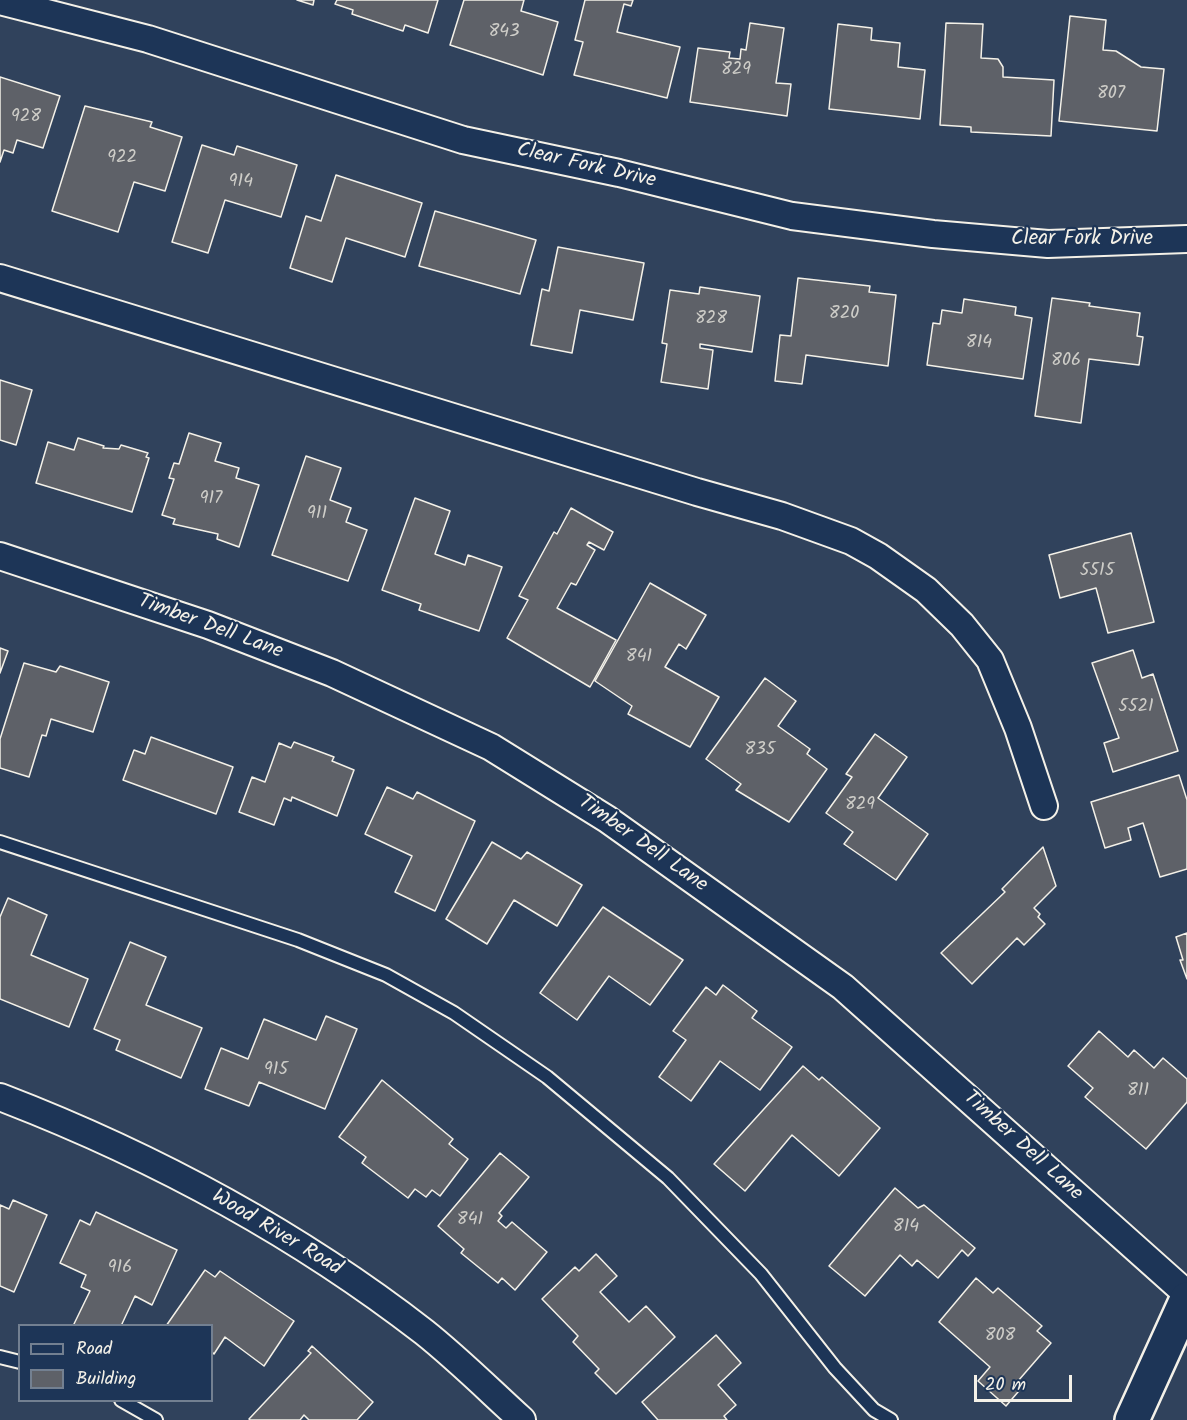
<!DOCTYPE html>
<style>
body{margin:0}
#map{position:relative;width:1187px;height:1420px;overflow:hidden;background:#30425c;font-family:Kalam,sans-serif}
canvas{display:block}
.legend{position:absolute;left:18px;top:1324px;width:195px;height:78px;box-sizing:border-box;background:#1d3557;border:2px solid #738091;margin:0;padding:8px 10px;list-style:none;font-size:18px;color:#f4f1e8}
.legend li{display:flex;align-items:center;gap:12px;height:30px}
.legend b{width:30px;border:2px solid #738091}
.scale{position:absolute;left:974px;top:1375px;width:98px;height:27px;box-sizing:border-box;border:3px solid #f4f1e8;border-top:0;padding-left:8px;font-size:18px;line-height:21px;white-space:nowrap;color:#f4f1e8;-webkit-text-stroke:4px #1d3557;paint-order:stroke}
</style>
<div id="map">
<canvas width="1187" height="1420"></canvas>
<ul class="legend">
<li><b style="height:8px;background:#1d3557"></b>Road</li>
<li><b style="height:16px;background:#5e6168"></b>Building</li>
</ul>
<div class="scale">20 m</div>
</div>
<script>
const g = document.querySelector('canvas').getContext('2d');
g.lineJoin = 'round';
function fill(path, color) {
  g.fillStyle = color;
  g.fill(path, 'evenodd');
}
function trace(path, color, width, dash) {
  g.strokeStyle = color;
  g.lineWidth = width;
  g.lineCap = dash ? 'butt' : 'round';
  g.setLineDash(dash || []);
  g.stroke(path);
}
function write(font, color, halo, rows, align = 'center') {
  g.font = font + ' Kalam,sans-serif';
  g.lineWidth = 4.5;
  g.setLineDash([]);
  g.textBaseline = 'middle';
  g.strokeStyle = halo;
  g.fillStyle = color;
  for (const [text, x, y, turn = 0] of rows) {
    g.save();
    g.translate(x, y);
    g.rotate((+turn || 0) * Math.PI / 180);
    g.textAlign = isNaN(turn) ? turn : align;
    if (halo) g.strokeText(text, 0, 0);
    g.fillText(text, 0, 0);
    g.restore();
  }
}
const building = new Path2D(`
 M297,0H314L313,5Z
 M337,0H438L428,33L405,25L403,31L352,14L353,10L335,4Z
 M464,0H524L521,11L558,22L543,75L450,45Z
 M585,0H633L631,6L624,4L617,32L680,47L667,98L574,75L583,42L575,40Z
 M1070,16L1106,20L1103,50L1116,51L1141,67L1164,69L1157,131L1059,121Z
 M750,23L784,28L776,83L791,84L787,116L690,102L698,48L730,52L729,58L740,59L741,49L746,50Z
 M946,23L983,24L981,58L998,59L1003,67V77L1054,80L1051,136L971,132V127L940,125Z
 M838,24L872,28L871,40L900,43L898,67L925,70L920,119L829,109Z
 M0,77L60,96L43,148L17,140L13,153L4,150L0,162Z
 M85,106L152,122L150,127L182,137L165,191L134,182L118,232L52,211Z
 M202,145L234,155L237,146L297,165L281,217L225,200L208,253L172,242Z
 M336,175L422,203L405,257L346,238L332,282L290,268L306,216L321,221Z
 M435,211L536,240L520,294L419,266Z
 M558,247L644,263L633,320L580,310L572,353L531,345L542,289L549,291Z
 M798,278L870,286L869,292L896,295L888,366L806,355L802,384L775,381L780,335L791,336Z
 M700,287L760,296L752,352L700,344V348L713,350L708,389L661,382L667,344L662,343L670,290L699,294Z
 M1052,298L1090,303L1089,306L1140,313L1137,336L1143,337L1139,365L1089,359L1081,423L1035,416Z
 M964,299L1016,307L1015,315L1032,318L1023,379L927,365L933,323L940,324L942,310L962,313Z
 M0,380L32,390L16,445L0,440Z
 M189,433L221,443L215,461L239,468L236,478L259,485L239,547L217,539L218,534L173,524L175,519L162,515L174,479L169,478L174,463L179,464Z
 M78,438L104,446L103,448L119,449L121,445L148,453L146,457L149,458L132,512L36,483L48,442L74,450Z
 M306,456L341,468L330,500L351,508L346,522L367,530L348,581L272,555Z
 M415,498L450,511L435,554L465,565L468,555L502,567L479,631L419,610L421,604L382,590Z
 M571,508L613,532L604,550L589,542L587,545L595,550L576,585L571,583L557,608L616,640L590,687L507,638L528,600L519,596L554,532L557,534Z
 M1131,533L1154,622L1108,633L1096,588L1060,598L1049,555Z
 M650,583L706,615L686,649L679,644L665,667L719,697L690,747L628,714L632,706L595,681Z
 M0,648L8,651L0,673Z
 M1133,650L1142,678L1153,674L1178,751L1113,772L1104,743L1119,738L1092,663Z
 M24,663L56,672L60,666L109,682L93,732L51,719L46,736L42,735L29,777L0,768V739Z
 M765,678L796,701L778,726L810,749L807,754L827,769L789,822L736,790L741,784L706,759Z
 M875,734L907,757L878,798L928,834L896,880L844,844L853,832L826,813L852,777L846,774Z
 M151,737L233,767L216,814L123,780L134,750L145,754Z
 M294,742L334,757L332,761L354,770L337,816L292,797L291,801L284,798L274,825L239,812L252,777L265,782L279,743L291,748Z
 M1179,775L1187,800V869L1160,877L1143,823L1128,828L1131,840L1105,848L1091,802Z
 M387,787L413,799L417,792L475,821L435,911L395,892L412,856L365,834Z
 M492,842L521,859L527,852L582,885L557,926L514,900L487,944L446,919Z
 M1043,847L1056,886L1034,908L1040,914L1038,917L1045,924L1024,945L1017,938L972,984L941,953L1005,892L1002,889Z
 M8,898L47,915L31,955L88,979L69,1027L0,999V917Z
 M603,907L683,960L650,1005L609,976L577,1020L540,993Z
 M1187,933V979L1180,960H1183L1176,937Z
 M130,942L166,957L146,1005L202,1028L181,1078L116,1050L120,1040L94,1029Z
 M723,985L757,1011L752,1018L792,1047L760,1090L720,1061L691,1101L659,1077L686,1040L673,1031L706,987L716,995Z
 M326,1016L357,1029L325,1109L259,1082L249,1106L205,1089L221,1048L248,1059L264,1019L316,1040Z
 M1099,1031L1128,1057L1134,1050L1154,1068L1163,1058L1187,1079V1102L1146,1149L1085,1097L1093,1088L1068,1066Z
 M803,1066L819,1080L822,1077L880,1128L839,1176L792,1135L745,1191L714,1164Z
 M382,1080L453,1139L449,1144L468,1159L440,1196L432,1190L426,1197L415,1189L408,1198L362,1163L366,1157L339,1137Z
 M500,1153L529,1177L499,1213L502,1216L498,1221L506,1228L512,1222L547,1252L515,1290L502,1278L498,1283L461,1253L464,1249L438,1226Z
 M895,1188L918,1208L924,1205L975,1248L968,1256L962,1250L938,1278L917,1260L912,1266L900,1255L865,1296L829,1266Z
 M13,1200L47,1215L14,1292L0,1286V1205L9,1209Z
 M96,1212L177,1250L152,1305L135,1296L121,1326H73L90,1291L81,1287L86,1275L60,1263L80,1220L90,1225Z
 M596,1254L617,1276L600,1292L629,1322L646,1306L675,1337L616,1394L595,1373L599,1369L573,1342L578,1336L542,1299L575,1267L579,1271Z
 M205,1270L215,1277L220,1271L294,1321L264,1366L225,1337L214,1354L212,1352V1326H166Z
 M976,1278L993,1293L998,1288L1042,1326L1037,1331L1051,1343L1018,1381L1024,1385L1006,1406L978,1381L990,1367L939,1322Z
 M716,1335L741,1363L718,1385L736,1405L724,1416L727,1420H658L642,1402Z
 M312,1346L373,1402L357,1420H309L304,1415L300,1420H250L249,1419L311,1353L308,1351Z`);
const lane = new Path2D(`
 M0,842L298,940L386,975L454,1013L547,1077L668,1178L761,1274L835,1368L874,1410L891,1420
 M0,1357L20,1362
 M121,1400L156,1420`);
const street = new Path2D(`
 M0,1L148,39L463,140L619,173L792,216L933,234L1048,244L1187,239
 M0,278L697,492L782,516L851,541L878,556L926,590L962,625L990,660L1018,728L1044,806
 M0,556L208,625L332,673L491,747L607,819L843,987L1187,1294
 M0,1097C151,1155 296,1233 424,1332C458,1359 490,1391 522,1420`);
const secondary = new Path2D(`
 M1132,1420L1187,1299`);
const numberNames = [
 ["843",504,33],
 ["829",736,71],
 ["807",1111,95],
 ["928",26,118],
 ["922",122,159],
 ["914",241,183],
 ["820",844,315],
 ["828",711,320],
 ["814",979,344],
 ["806",1066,362],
 ["917",211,500],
 ["911",317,515],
 ["5515",1097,572],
 ["841",639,658],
 ["5521",1136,708],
 ["835",760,751],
 ["829",860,806],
 ["915",276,1071],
 ["811",1138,1092],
 ["841",470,1221],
 ["814",906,1228],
 ["916",120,1269],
 ["808",1000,1337]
];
const streetNames = [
 ["Clear Fork Drive",586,167,13],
 ["Clear Fork Drive",1082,240],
 ["Timber Dell Lane",210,628,20],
 ["Timber Dell Lane",642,845,35],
 ["Timber Dell Lane",1022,1147,42],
 ["Wood River Road",276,1234,31]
];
fill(building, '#5e6168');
trace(building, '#f4f1e8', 1.5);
trace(lane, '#f4f1e8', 16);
trace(street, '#f4f1e8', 30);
trace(secondary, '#f4f1e8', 38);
trace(lane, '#1d3557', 12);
trace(street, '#1d3557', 26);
trace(secondary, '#1d3557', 33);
write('18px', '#cecdc8', null, numberNames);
write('21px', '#f4f1e8', '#1d3557', streetNames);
</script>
